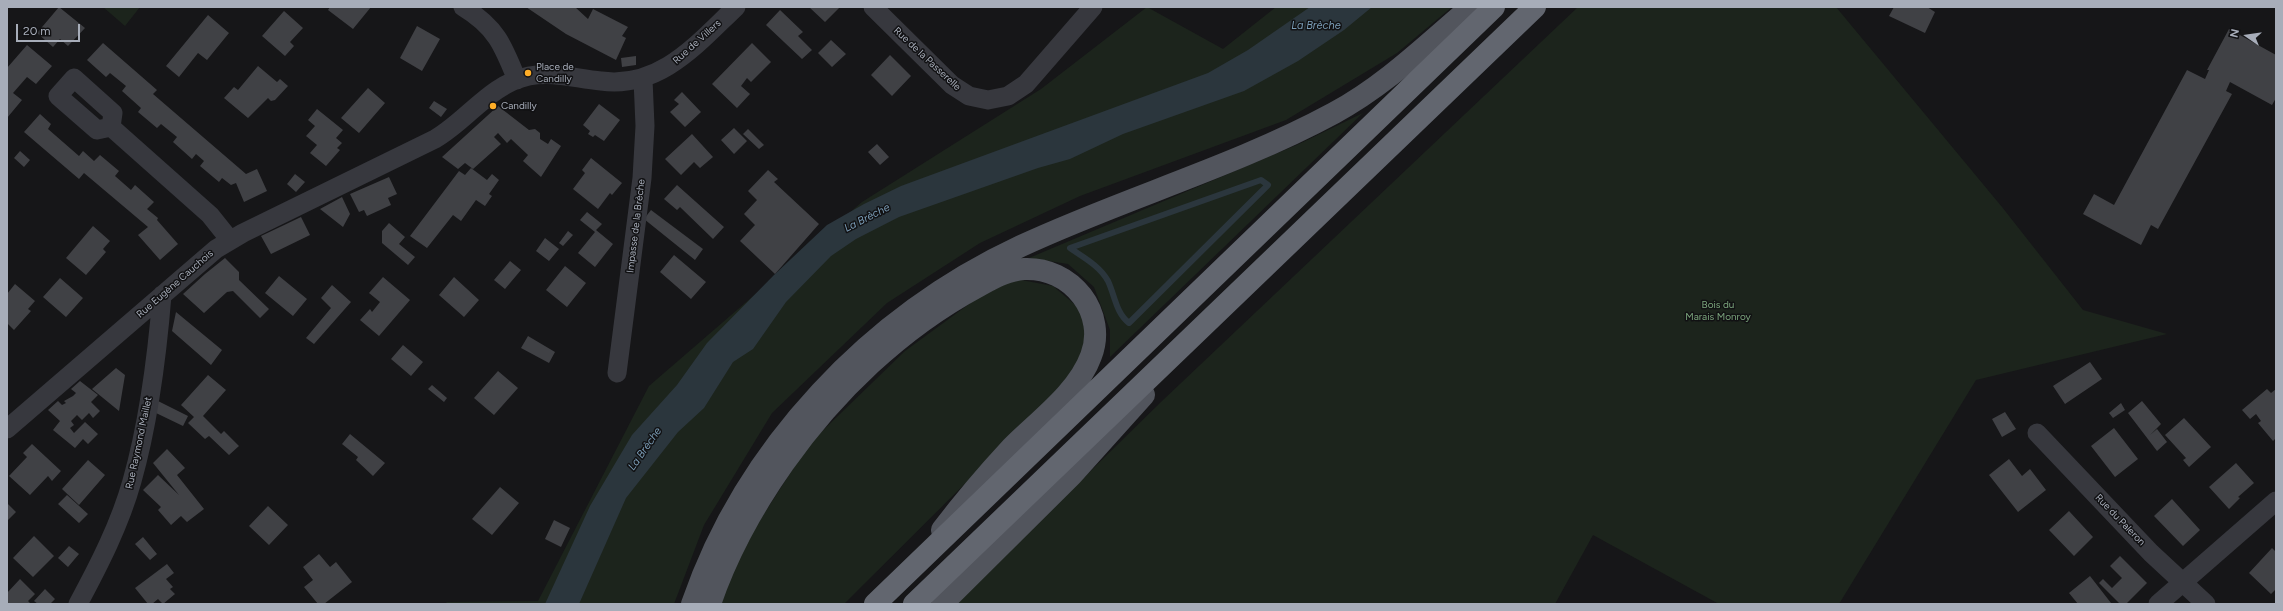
<!DOCTYPE html>
<meta charset="utf-8">
<style>
body{margin:0}
#map{position:relative;width:2283px;height:611px;overflow:hidden;background:#161618;font-family:Figtree,sans-serif}
canvas{display:block}
.frame{position:absolute;inset:0;border:8px solid #a7adb9;pointer-events:none}
.north{position:absolute;left:2227px;top:16px;width:40px;height:40px;-webkit-text-stroke:3px #111113;paint-order:stroke;rotate:283deg;font-size:11px;font-weight:700;line-height:16px;text-align:center;color:#a7adb9}
.north::after{content:'';display:block;margin:auto;width:14px;height:18px;background:#a7adb9;clip-path:polygon(50% 0,100% 100%,50% 72%,0 100%)}
.scale{position:absolute;left:16px;top:24px;width:64px;height:18px;box-sizing:border-box;border:2px solid #a7adb9;border-top:0;padding-left:5px;font-size:12px;line-height:14px;white-space:nowrap;color:#a7adb9;-webkit-text-stroke:3px #111113;paint-order:stroke}
</style>
<div id="map">
<canvas width="2283" height="611"></canvas>
<div class="frame"></div>
<div class="north">N</div>
<div class="scale">20 m</div>
</div>
<script>
const g = document.querySelector('canvas').getContext('2d');
g.lineJoin = 'round';
function fill(path, color) {
  g.fillStyle = color;
  g.fill(path, 'evenodd');
}
function trace(path, color, width, dash) {
  g.strokeStyle = color;
  g.lineWidth = width;
  g.lineCap = dash ? 'butt' : 'round';
  g.setLineDash(dash || []);
  g.stroke(path);
}
function write(font, color, halo, rows, align = 'center') {
  g.font = font + ' Figtree,sans-serif';
  g.lineWidth = 3;
  g.setLineDash([]);
  g.textBaseline = 'middle';
  g.strokeStyle = halo;
  g.fillStyle = color;
  for (const [text, x, y, turn = 0] of rows) {
    g.save();
    g.translate(x, y);
    g.rotate((+turn || 0) * Math.PI / 180);
    g.textAlign = isNaN(turn) ? turn : align;
    if (halo) g.strokeText(text, 0, 0);
    g.fillText(text, 0, 0);
    g.restore();
  }
}
const green = new Path2D(`
 M103,7H140L125,26Z
 M1147,7L1223,49L1276,7H1452L1397,53L1286,120L1080,196L980,243L887,303L772,413L704,525L674,604H445L447,602L538,601L649,386L862,202L1041,89Z
 M1578,7H1836L2002,207L2083,310L2167,334L1976,380L1839,604H1719L1593,535L1555,604H955L1162,401Z
 M1363,113L1110,357V330L1094,287L1068,264L1029,258L1299,144Z
 M1016,279L1053,286L1086,314L1088,334L1077,364L1056,393L844,604H719L742,548L809,444L905,351L976,299Z`);
const water = new Path2D(`
 M1310,7H1372L1344,30L1298,61L1244,91L1123,134L1070,159L1038,168L899,217L856,239L831,256L786,302L753,349L733,362L704,408L678,432L626,498L579,604H545L590,506L632,435L677,385L707,343L774,275L827,225L864,204L901,186L1208,73L1248,50Z`);
const stream = new Path2D(`
 M1261,180L1268,185L1129,323C1116,313 1115,296 1108,281C1100,266 1083,257 1070,248Z`);
const building = new Path2D(`
 M59,7L85,28L68,46L60,39L53,47L37,33Z
 M330,7H371L353,29L328,10Z
 M526,7H575L588,19L593,9L628,27L622,36L626,38L616,60L566,34Z
 M809,7H840L825,22Z
 M1894,7H1927L1935,12L1925,33L1889,16Z
 M780,10L803,32L798,36L812,50L802,59L766,25Z
 M284,11L303,28L290,42L294,46L285,56L262,36Z
 M208,15L229,33L207,60L198,53L179,77L166,66Z
 M417,26L440,39L422,71L400,58Z
 M2229,29L2276,55V98L2272,105L2230,82L2226,91L2232,94L2158,229L2151,225L2141,245L2083,214L2094,194L2114,205L2187,70L2205,79L2209,70H2207Z
 M831,40L846,54L832,67L818,53Z
 M103,43L157,90L153,94L246,174L257,169L267,191L244,202L236,183L231,185L222,178L219,182L200,166L204,161L196,154L192,159L173,142L177,137L161,124L157,128L138,112L141,108L122,91L126,86L110,73L106,77L87,60Z
 M752,43L771,62L751,82L747,78L741,86L750,94L737,108L712,84Z
 M27,45L52,66L36,84L27,77L13,93L22,100L7,118V68Z
 M890,55L911,76L892,96L871,75Z
 M636,56V65L622,67L621,58Z
 M258,66L277,82L280,79L288,86L275,100L271,101L268,98L248,118L224,98L234,87L238,90Z
 M368,88L385,103L359,133L341,118Z
 M682,92L701,112L685,127L670,112L679,104L674,100Z
 M434,101L447,109L441,117L429,108Z
 M599,104L620,120L604,141L595,135L593,137L588,134L590,131L583,125Z
 M498,106L529,130L535,129L540,133V139L548,144L551,139L561,146L541,177L523,161L528,155L511,139L507,143L498,133L494,137L501,144L473,169L465,163L458,169L442,157Z
 M317,109L343,130L336,138L342,143L337,148L340,150L326,166L310,153L317,145L306,136L315,126L308,120Z
 M40,114L51,124L48,129L79,156L83,151L94,161L100,155L119,171L115,176L131,190L135,185L154,202L147,209L158,218L157,220L178,244L160,260L138,235L148,227L84,173L79,179L24,132Z
 M734,128L747,141L734,154L721,140Z
 M748,129L764,145L759,149L743,134Z
 M692,134L713,157L700,168L694,162L681,175L665,159Z
 M877,144L889,157L880,165L868,152Z
 M20,151L30,160L24,167L14,158Z
 M591,158L622,183L612,195L610,193L598,209L573,189L585,173L582,170Z
 M471,168L487,180L492,174L499,180L489,194L492,196L485,206L476,200L461,221L453,215L427,248L410,236L459,171L465,175Z
 M768,170L778,179L774,182L819,224L775,274L740,241L755,225L744,214L757,200L748,191Z
 M295,174L305,182L296,192L287,184Z
 M389,177L397,194L388,198L391,205L367,216L364,210L359,212L350,194Z
 M677,185L724,227L713,239L680,207L677,210L664,199Z
 M342,197L350,214L343,227L320,209Z
 M651,210L703,249L695,260L644,219Z
 M587,212L602,224L596,230L613,244L595,267L578,253L595,232L580,220Z
 M301,217L310,235L271,254L261,236Z
 M389,223L405,237L399,244L415,257L408,265L382,243V231Z
 M93,226L110,241L103,249L106,252L86,275L66,258Z
 M568,231L573,235L563,246L559,243Z
 M545,238L559,249L549,261L536,251Z
 M674,255L706,282L691,299L660,272Z
 M225,258L239,272V280L269,309L260,318L233,291L227,292L204,313L183,294L205,274Z
 M510,261L521,270L505,289L494,280Z
 M565,266L586,283L567,307L546,290Z
 M279,276L307,299L293,316L265,293Z
 M383,277L410,300L379,336L360,320L370,309L372,312L380,302L369,293Z
 M454,277L479,300L464,317L439,295Z
 M60,278L83,298L66,317L43,297Z
 M15,284L35,301L28,309L31,311L14,330L7,323V294Z
 M332,285L351,302L314,344L306,338L331,308L321,298Z
 M176,312L222,350L211,365L172,331Z
 M528,336L555,352L549,363L521,348Z
 M403,345L423,362L411,376L391,359Z
 M2090,362L2102,379L2065,404L2053,386Z
 M116,368L125,375L119,411L92,389Z
 M498,371L518,388L494,415L474,398Z
 M208,375L226,390L203,416L221,434L224,431L239,446L229,455L209,436L205,439L188,423L194,417L181,405Z
 M80,381L98,395L91,402L100,411L93,418L89,413L82,420L77,415L71,421L74,425L70,428L74,433L85,422L98,434L88,444L83,439L75,448L53,430L60,421L48,410L58,401L62,405L66,403L64,401L73,396L76,393L71,389Z
 M432,385L447,398L444,402L428,389Z
 M2267,389L2271,393L2276,389V438L2273,441L2258,423L2261,421L2256,414L2250,419L2242,410Z
 M158,401L188,416L183,426L156,413Z
 M2142,401L2161,424L2150,435L2157,429L2167,442L2157,451L2128,413Z
 M2121,403L2125,410L2113,418L2109,413Z
 M2005,412L2016,429L2002,437L1992,419Z
 M2184,418L2211,447L2189,467L2183,460L2186,458L2165,435Z
 M2114,428L2138,459L2115,477L2091,446Z
 M350,434L385,463L373,476L356,460L358,457L342,444Z
 M32,444L61,471L52,481L48,476L30,495L9,476L27,457L23,453Z
 M167,449L185,468L177,475L204,509L187,522L181,516L171,525L158,510L161,507L143,490L158,475L179,495L153,463Z
 M2009,459L2022,476L2030,469L2046,490L2018,512L1989,475Z
 M88,460L105,475L79,505L62,489Z
 M2236,463L2254,483L2238,497L2240,498L2229,509L2209,487Z
 M500,487L519,503L492,535L472,519Z
 M67,495L88,514L79,523L58,504Z
 M2172,499L2200,530L2183,546L2154,516Z
 M7,503L16,512L7,521Z
 M268,506L288,525L269,545L249,526Z
 M2069,511L2093,537L2074,556L2049,530Z
 M554,520L570,528L561,547L545,539Z
 M34,536L54,556L33,577L13,558Z
 M143,537L157,554L150,560L135,544Z
 M69,546L79,554L68,567L58,558Z
 M2272,548L2276,552V589L2271,594L2249,573Z
 M319,554L330,567L336,562L352,582L324,604H318L304,587L313,580L303,567Z
 M2120,556L2147,583L2126,604H2120L2099,583L2103,579L2112,588L2122,578L2110,566Z
 M167,564L174,573L166,579L173,587L170,589L175,594L163,604L158,599L152,604H148L135,588Z
 M2090,576L2111,603L2110,604H2078L2069,593Z
 M20,579L35,594L28,601L31,604H7V593Z
 M45,589L55,599L50,604H38L34,601Z`);
const street = new Path2D(`
 M463,7C496,27 503,45 517,80
 M873,7L952,85L969,96L988,100L1008,96L1026,84L1093,7
 M111,127L97,130L58,96L74,78L113,113L111,127L210,215L230,240
 M617,373L642,178L645,126L643,79
 M7,429L216,249L243,233L435,139C468,120 490,84 529,76C553,71 577,79 601,81C660,89 697,44 736,7
 M2037,433L2151,553L2206,604
 M78,604C99,565 120,524 132,481C149,421 157,357 162,295
 M2158,604L2276,501`);
const primary = new Path2D(`
 M692,604C746,447 871,316 1021,246C1124,198 1234,167 1334,113C1386,85 1427,44 1471,7
 M710,604C727,554 753,507 784,463C834,392 901,328 977,287C992,279 1007,270 1024,269C1047,268 1068,278 1082,296C1095,313 1099,336 1091,356C1078,392 1039,420 1012,447C987,474 964,501 942,530
 M942,604L1072,475L1144,395`);
const highway = new Path2D(`
 M875,604L1494,7
 M914,604L1535,7`);
const markers = [
 [528,73,4,"#ffae27"],
 [493,106,4,"#ffae27"]
];
const streetNames = [
 ["Rue de Villers",697,42,-42],
 ["Rue de la Passerelle",927,59,43],
 ["Impasse de la Brèche",636,226,-83],
 ["Rue Eugène Cauchois",175,284,-41],
 ["Rue Raymond Maillet",139,443,-78],
 ["Rue du Paleron",2120,520,46]
];
const poiNames = [
 ["Place de",536,67],
 ["Candilly",536,79],
 ["Candilly",501,106]
];
const parkNames = [
 ["Bois du",1718,305],
 ["Marais Monroy",1718,317]
];
const waterNames = [
 ["La Brèche",1316,26],
 ["La Brèche",867,218,-27],
 ["La Brèche",645,449,-55]
];
fill(green, '#1c241c');
fill(water, '#2b363d');
trace(stream, '#2b363d', 6);
fill(building, '#404145');
trace(street, '#37383e', 19);
trace(primary, '#52555d', 22);
trace(highway, '#62666f', 22);
for (const [x, y, r, color] of markers) {
  const dot = new Path2D();
  dot.arc(x, y, r, 0, 2 * Math.PI);
  g.fillStyle = color;
  g.fill(dot);
  trace(dot, '#111113', 1.5);
}
write('10px', '#a7adb9', '#111113', streetNames);
write('10px', '#a7adb9', '#111113', poiNames, 'left');
write('10px', '#7ca67d', '#111113', parkNames);
write('italic 11px', '#7b9db7', '#111113', waterNames);
</script>
